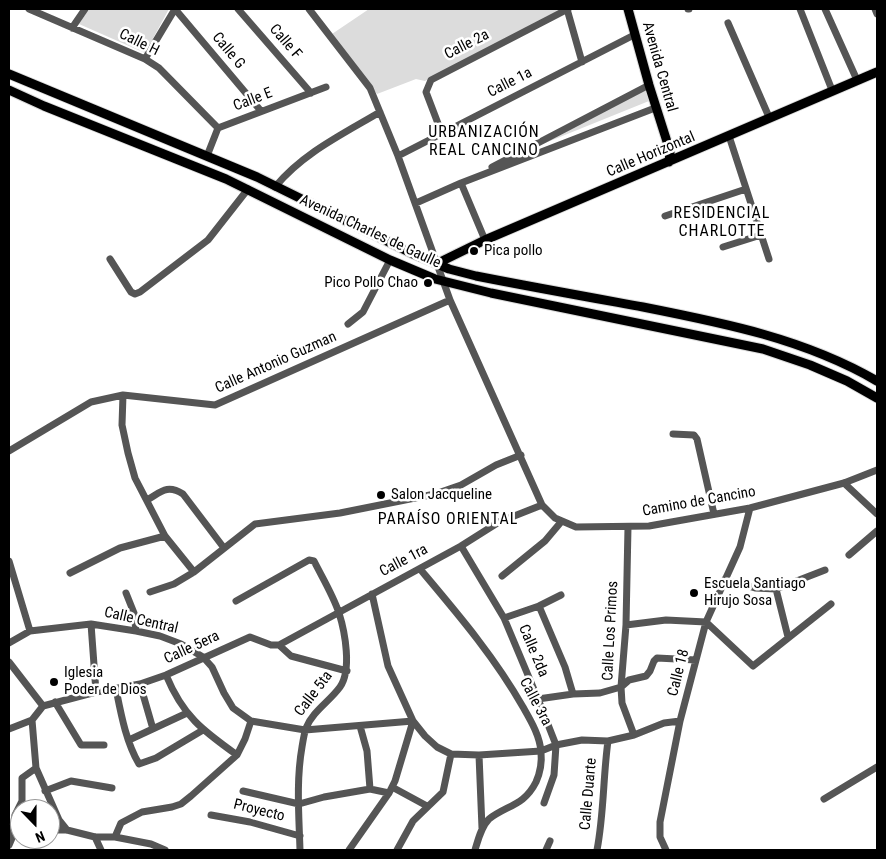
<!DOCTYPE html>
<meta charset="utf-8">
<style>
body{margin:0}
#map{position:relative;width:886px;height:859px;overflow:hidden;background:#fff;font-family:"Roboto Condensed",sans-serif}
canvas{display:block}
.frame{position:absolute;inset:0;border:10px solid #000;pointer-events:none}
.north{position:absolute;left:10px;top:799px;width:50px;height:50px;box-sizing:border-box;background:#fff;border:1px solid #999;border-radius:50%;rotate:158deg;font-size:14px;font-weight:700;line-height:20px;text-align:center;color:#000}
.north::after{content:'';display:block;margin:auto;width:18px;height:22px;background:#000;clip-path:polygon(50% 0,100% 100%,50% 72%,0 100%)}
</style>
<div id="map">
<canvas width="886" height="859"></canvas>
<div class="frame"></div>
<div class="north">N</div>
</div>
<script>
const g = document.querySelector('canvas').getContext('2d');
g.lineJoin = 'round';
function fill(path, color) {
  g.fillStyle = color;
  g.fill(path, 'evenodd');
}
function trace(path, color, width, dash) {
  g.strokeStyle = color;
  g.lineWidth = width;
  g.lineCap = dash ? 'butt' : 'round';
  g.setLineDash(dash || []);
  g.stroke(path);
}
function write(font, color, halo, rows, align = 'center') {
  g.font = font + ' "Roboto Condensed",sans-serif';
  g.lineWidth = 5;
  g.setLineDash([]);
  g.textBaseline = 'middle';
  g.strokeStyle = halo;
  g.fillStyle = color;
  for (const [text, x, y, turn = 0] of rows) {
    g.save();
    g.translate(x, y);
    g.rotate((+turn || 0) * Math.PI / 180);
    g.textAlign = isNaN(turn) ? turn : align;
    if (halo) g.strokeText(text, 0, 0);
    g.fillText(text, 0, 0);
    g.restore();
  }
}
const green = new Path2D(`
 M89,9H169L145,53L79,24Z
 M369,9H565V11L425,81L416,79L377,94L332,34Z
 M645,85L649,101L498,162Z`);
const minor = new Path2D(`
 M29,9L145,59L159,68L218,128
 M175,9L261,111
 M238,9L311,93
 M567,9L582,62
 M688,9H689
 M800,9L832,90
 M825,9L857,80
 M875,9L877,14
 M728,23L769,117
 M72,28L85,9
 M145,59L175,9
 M442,134L426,92L431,80L568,9
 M729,136L769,259
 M207,156L218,128L326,87
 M398,156L634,35
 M492,167L649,85
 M461,183L485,240
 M275,187C303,153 343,134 380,112
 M416,203L461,183L655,108
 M665,216L746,189
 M723,247L761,235
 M110,259L131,292L135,294L140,292L208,240L248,189
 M450,300L542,505L555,518L576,527L649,526L750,508L844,483L877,470
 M348,324L363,312L390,260
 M123,395L122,425L128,453L135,478L165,536L194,572
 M673,434L694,435L697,439L714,514
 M9,451L91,402L123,395L215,405L450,300L398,156L370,88L309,9
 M844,483L877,514
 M147,500C161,492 167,484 183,494L224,548
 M628,527L626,625L621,687L622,703L634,735
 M461,546L504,618L538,699L556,745L554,775L544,803
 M849,555L877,531
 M9,561L30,631
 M420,569C457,613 494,656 523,707C531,721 540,736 541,752C542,762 540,773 536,782C524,806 507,805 489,819C481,827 478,840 475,850
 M70,573L120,548L165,536
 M502,576L545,541L561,522
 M725,579L755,588L776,589L825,570
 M776,589L788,637
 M150,592L174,584L194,572L255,524L340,513L435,494L461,485L496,465L521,455
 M126,593L134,613L136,631
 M236,601L309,560L314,561C322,577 333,595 339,613C345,632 352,670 340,687C329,702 313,711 306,728C304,734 303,741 302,747C296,781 299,816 300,850
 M539,606L565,667L573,694
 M504,618L539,606L561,595
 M91,624L96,692
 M626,625L666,620L706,622L753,666L831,604
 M9,643L30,631L91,624L136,631L160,636L181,644L203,657L212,667L224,693L233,708L251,721L305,730L413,721L425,736L437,747L451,754L479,755L541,751L556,745L582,740L608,741L634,735L664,723L680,721
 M279,645L461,546L499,522L542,505
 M9,662L43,706
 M166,675C183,716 202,730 237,755
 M140,684L153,729
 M116,689C121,714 126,742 139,764L156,758L203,730
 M538,699L573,694L600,693L621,687L629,680L646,676L650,671L654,661L657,658L696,660
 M55,702L81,745H104
 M43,706L96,692L140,684L166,675L250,637L271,645H279L291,656L347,671
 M32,720L36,768L59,820L67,830
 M360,726L367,751L370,789
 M9,729L32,720L43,706
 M129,740L187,713
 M479,755L482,828
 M392,787L427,806
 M45,791L71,781L112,788
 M243,791L299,804L324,797L370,789L389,793
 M824,799L877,767
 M211,815L250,822L300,836
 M50,830H67L95,837H115L151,844L165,850
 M95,837L101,850
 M115,837L121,823L142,812L172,807L181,804L191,796L237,755L245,739L251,721
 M9,845L12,838L15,815L22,801V778L36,768
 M349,850L389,793L395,781L413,721L388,666L372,594
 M397,850L413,821L443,792L451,754
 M546,850L550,841
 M597,850C604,814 603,777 608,741
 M666,850L660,837V822L680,721L706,622L740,547L750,508`);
const major = new Path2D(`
 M628,9L649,85L669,148L670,152L669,162
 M9,74L257,177L413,254L449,269L476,276C532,287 588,297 643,307C724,323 805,339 877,381
 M9,90L44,106L226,179L390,260L435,279L491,293L763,349L810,365L847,381L877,398
 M436,264L485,240L877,72`);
const markers = [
 [474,251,5,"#000"],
 [428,283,5,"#000"],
 [381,495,5,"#000"],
 [694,593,5,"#000"],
 [54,682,5,"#000"]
];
const streetNames = [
 ["Calle F",285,42,49],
 ["Calle H",139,43,26],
 ["Calle 2a",467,45,-27],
 ["Calle G",228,51,50],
 ["Avenida Central",659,67,74],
 ["Calle 1a",510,83,-27],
 ["Calle E",253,100,-21],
 ["Calle Horizontal",651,155,-23],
 ["Avenida Charles de Gaulle",370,232,25],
 ["Calle Antonio Guzman",276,363,-24],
 ["Camino de Cancino",699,502,-10],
 ["Calle 1ra",404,561,-28],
 ["Calle Central",141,621,13],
 ["Calle Los Primos",611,631,-87],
 ["Calle 5era",192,648,-25],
 ["Calle 2da",533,651,67],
 ["Calle 18",679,673,-76],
 ["Calle 5ta",314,694,-53],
 ["Calle 3ra",535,702,62],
 ["Calle Duarte",589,794,-85],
 ["Proyecto",259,811,14]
];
const poiNames = [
 ["Pica pollo",484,251],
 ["Pico Pollo Chao",418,283,"right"],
 ["Salon Jacqueline",391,495],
 ["Escuela Santiago",704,584],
 ["Hirujo Sosa",704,601],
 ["Iglesia",64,673],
 ["Poder de Dios",64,690]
];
const neighbourhoodNames = [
 ["URBANIZACIÓN",484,133],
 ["REAL CANCINO",484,151],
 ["RESIDENCIAL",722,214],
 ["CHARLOTTE",722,232],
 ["PARAÍSO ORIENTAL",448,520]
];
fill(green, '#dcdcdc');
trace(major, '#dbdbdb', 11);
trace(minor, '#555', 7);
trace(major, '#000', 9);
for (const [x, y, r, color] of markers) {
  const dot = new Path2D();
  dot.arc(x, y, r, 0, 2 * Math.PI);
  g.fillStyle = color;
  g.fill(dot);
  trace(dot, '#fff', 2);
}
write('15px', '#000', '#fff', streetNames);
write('15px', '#000', '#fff', poiNames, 'left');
g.letterSpacing = '1px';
write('16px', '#000', '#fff', neighbourhoodNames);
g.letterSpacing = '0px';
</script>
